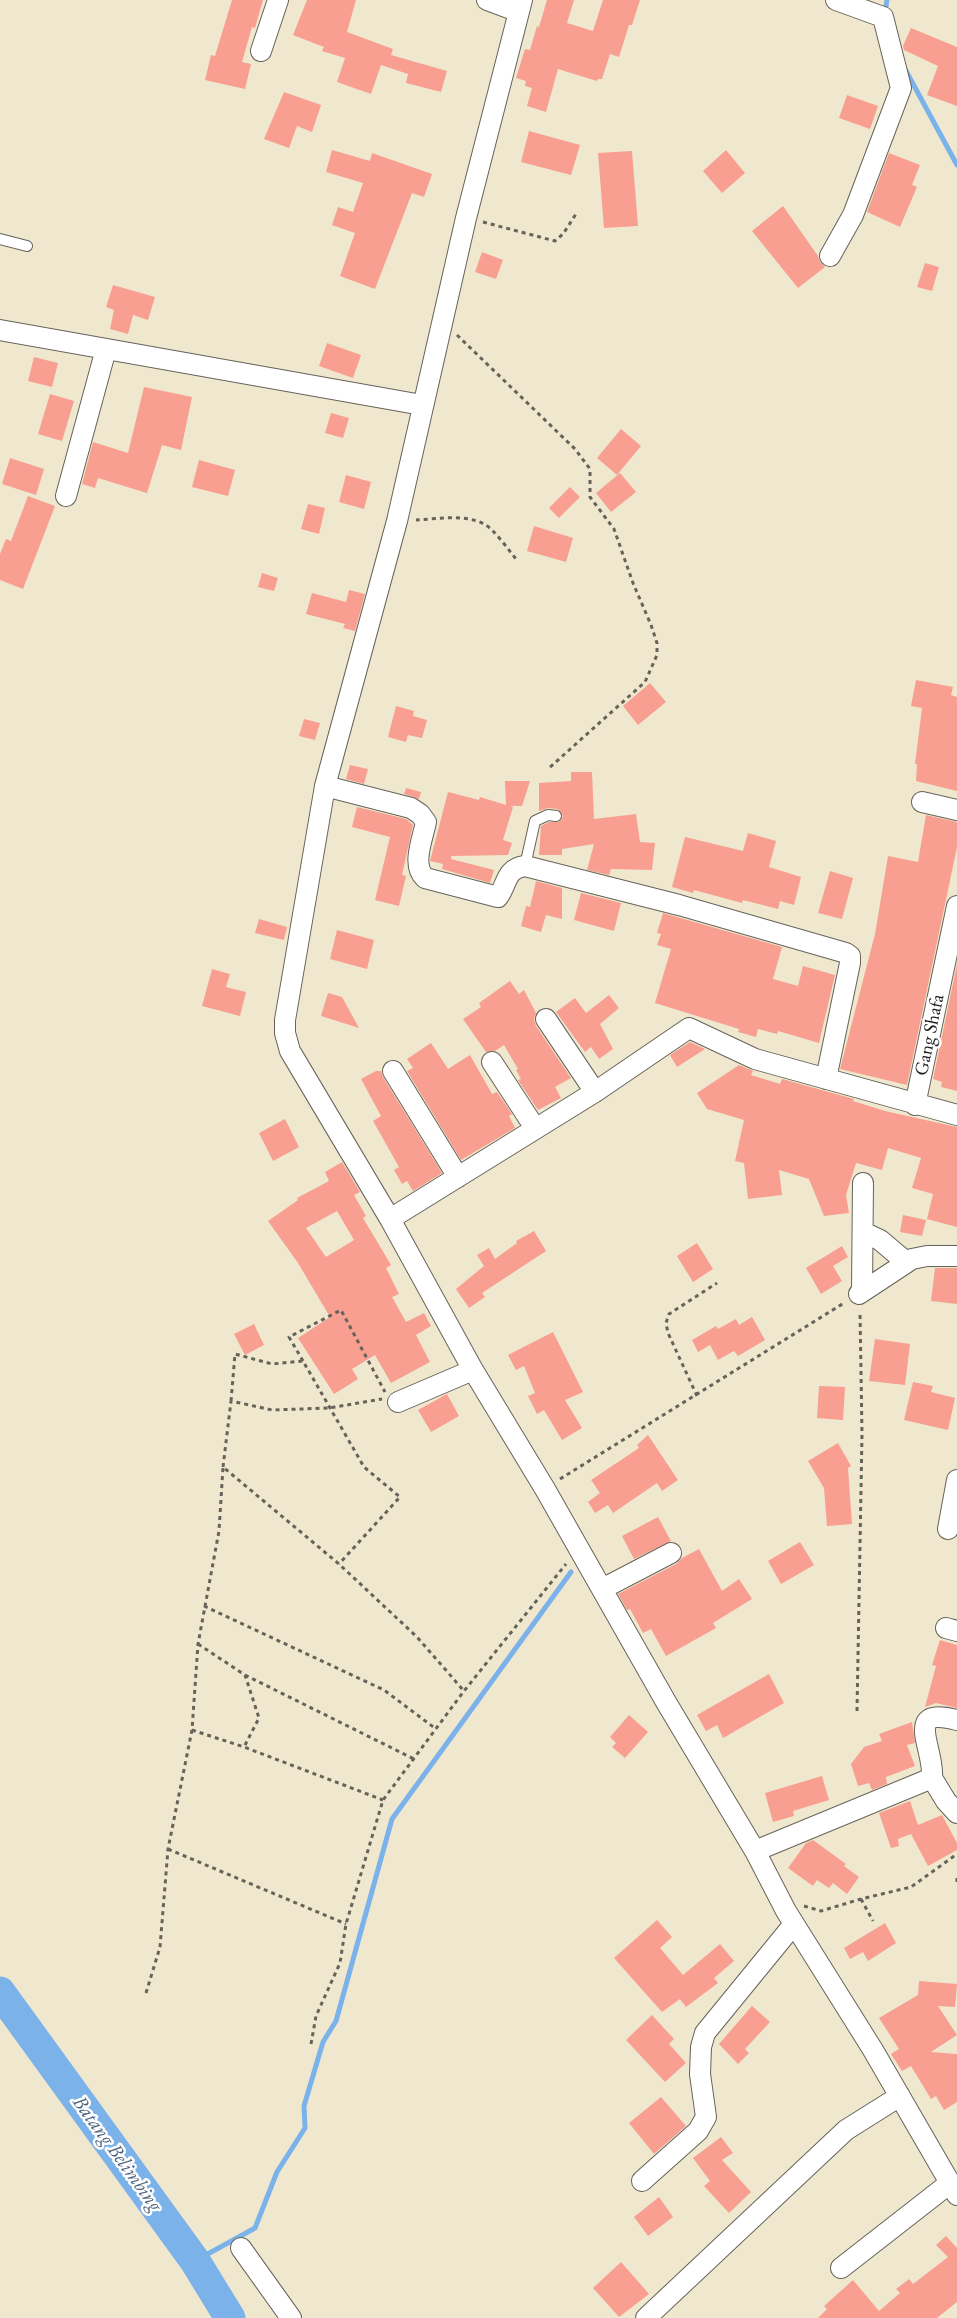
<!DOCTYPE html>
<style>
body{margin:0}
canvas{display:block;background:#efe8ce}
</style>
<canvas width="957" height="2318"></canvas>
<script>
const g = document.querySelector('canvas').getContext('2d');
g.lineJoin = 'round';
function trace(path, color, width, dash) {
  g.strokeStyle = color;
  g.lineWidth = width;
  g.lineCap = dash ? 'butt' : 'round';
  g.setLineDash(dash || []);
  g.stroke(path);
}
function fill(path, color) {
  g.fillStyle = color;
  g.fill(path, 'evenodd');
}
function write(font, color, halo, rows, align = 'center') {
  g.font = font + ' "EB Garamond",serif';
  g.lineWidth = 5;
  g.setLineDash([]);
  g.textBaseline = 'middle';
  g.strokeStyle = halo;
  g.fillStyle = color;
  for (const [text, x, y, turn = 0] of rows) {
    g.save();
    g.translate(x, y);
    g.rotate((+turn || 0) * Math.PI / 180);
    g.textAlign = isNaN(turn) ? turn : align;
    if (halo) g.strokeText(text, 0, 0);
    g.fillText(text, 0, 0);
    g.restore();
  }
}
const stream = new Path2D(`
 M885,12L887,0
 M905,69L957,165
 M195,2261L255,2228L277,2172L305,2128L304,2106L323,2042L336,2021L392,1819L571,1572`);
const river = new Path2D(`
 M0,1992L195,2261L230,2318`);
const building = new Path2D(`
 M232,0H263L255,28L252,27L242,62L251,64L245,89L205,80L211,55L215,56Z
 M307,0H356L347,32L393,49L391,55L447,71L441,92L406,83L408,74L381,65L371,94L337,82L345,58L322,51L324,47L293,35Z
 M547,0H574L567,23L593,31L603,0H640L632,25H629L619,57L610,54L602,79H598L597,81L558,69L546,112L527,106L532,88L525,86L526,81L516,78L525,49L530,50L537,26L539,27Z
 M911,28L957,47V106L927,95L938,66L904,50L903,46Z
 M284,92L321,105L312,132L297,126L289,148L264,139Z
 M847,95L878,106L870,129L839,118Z
 M529,131L580,145L571,175L521,162Z
 M332,150L370,161L372,153L432,174L424,197L412,193L375,289L340,276L355,233L332,225L338,207L353,212L363,183L326,172Z
 M726,150L745,173L722,193L703,171Z
 M632,151L638,226L604,228L598,153Z
 M889,153L920,165L912,185L917,187L900,227L867,212Z
 M783,206L818,256L820,262L825,267L798,288L752,231Z
 M482,252L503,260L496,279L475,272Z
 M925,263L939,267L932,291L917,287Z
 M113,285L155,297L148,320L133,315L128,334L110,329L114,310L106,307Z
 M327,343L361,355L353,378L319,366Z
 M34,357L58,363L52,387L28,381Z
 M144,387L192,397L181,450L162,445L147,493L98,478L95,488L82,484L93,442L128,453Z
 M50,394L74,401L62,441L38,434Z
 M331,413L349,418L343,438L325,433Z
 M621,429L641,446L617,475L597,458Z
 M10,458L44,469L36,495L2,484Z
 M199,460L235,470L228,496L192,487Z
 M620,473L636,492L611,512L596,493Z
 M346,475L371,482L364,509L339,502Z
 M570,487L580,497L559,518L549,508Z
 M28,496L55,506L23,589L0,580V554L6,539L11,541Z
 M308,504L325,508L319,534L301,529Z
 M534,526L573,538L566,562L527,551Z
 M262,573L278,578L274,591L258,587Z
 M349,590L365,594L355,631L343,628L345,624L306,614L312,593L346,602Z
 M916,680L953,687L951,695L957,697V791L916,781L917,764H915L922,708L911,706Z
 M650,683L666,702L638,725L623,706Z
 M396,706L414,711L413,716L427,720L422,738L408,735L406,742L388,737Z
 M304,719L320,723L315,740L299,736Z
 M350,765L368,769L364,784L346,779Z
 M571,772H592L594,819L636,814L640,842L655,843L652,870L611,869L609,875L587,870L594,844L562,849V855H539L541,826L549,822H559L563,816L557,809L548,808L539,811V783L571,781Z
 M505,781H530L522,806H510L513,807L503,840L512,843L508,855L451,856V859L494,870L490,883L442,869L443,864L430,861L448,792L479,800L480,797L506,805Z
 M406,788L421,792L419,799L404,794Z
 M357,807L406,819L413,825L402,875L406,876L399,906L375,900L390,837L352,827Z
 M926,815L957,822V847L907,1085L840,1069L875,934L888,856L918,862Z
 M748,833L776,841L769,867L801,877L794,905L780,901L778,909L743,900L742,903L694,890L693,893L672,887L685,837L743,851Z
 M830,871L853,878L842,919L818,913Z
 M536,881L562,888V919L546,915L541,932L521,926L526,906L530,907Z
 M581,893L621,903L614,931L574,920Z
 M663,913L782,947L773,979L798,986L803,966L835,975L819,1043L778,1031L777,1034L758,1029L756,1037L738,1032L739,1029L655,1003L671,949L657,945L661,934L657,933Z
 M259,919L287,927L284,940L255,933Z
 M337,930L374,940L367,969L330,959Z
 M957,964V1091L941,1087L942,1082L933,1079Z
 M212,969L230,974L226,987L246,992L240,1016L202,1006Z
 M510,981L519,994L524,990L536,1013L534,1019L536,1026L571,1078L555,1087L561,1098L538,1110L518,1080L521,1079L516,1070L518,1069L504,1045L495,1051L486,1052L463,1019L481,1007L479,1003Z
 M328,993L342,997L359,1028L321,1016Z
 M609,995L619,1008L600,1024L613,1049L599,1059L591,1047L585,1052L556,1012L575,998L586,1013Z
 M690,1042L705,1049L677,1067L670,1055Z
 M431,1043L448,1069L470,1055L492,1094L497,1092L512,1114L509,1116L515,1128L461,1160L407,1071L413,1068L407,1059Z
 M739,1065L753,1071L751,1075L780,1084L782,1079L854,1099L853,1101L885,1111L957,1127V1227L927,1219L933,1194L912,1188L921,1158L888,1148L882,1170L856,1163L846,1195L849,1213L824,1216L809,1179L779,1170L782,1195L748,1199L744,1163L735,1161L744,1120L707,1109L697,1093Z
 M376,1071H381L383,1077L442,1173L413,1191L407,1181L402,1184L394,1170L399,1167L373,1121L381,1116L361,1079Z
 M285,1119L299,1147L273,1161L259,1133Z
 M342,1162L360,1192L354,1195L366,1216L363,1218L391,1265L386,1268L399,1294L392,1297L406,1322L424,1313L431,1326L416,1335L430,1362L391,1383L375,1355L352,1369L358,1379L334,1394L298,1338L330,1317L298,1263L268,1221L298,1200L297,1198L329,1181L325,1172ZM337,1211L354,1240L326,1257L306,1228Z
 M903,1215L926,1220L922,1236L900,1232Z
 M534,1231L546,1251L482,1293L485,1297L469,1308L456,1289L484,1266L477,1255L489,1248L495,1259L517,1243L516,1241Z
 M697,1243L713,1269L693,1282L677,1256Z
 M842,1246L848,1257L833,1266L842,1281L821,1294L806,1268Z
 M935,1268H957V1304L931,1301Z
 M752,1317L765,1340L738,1356L734,1351L718,1360L710,1345L698,1352L692,1340L716,1326L718,1329L736,1319L739,1325Z
 M254,1324L264,1345L245,1355L234,1334Z
 M553,1332L583,1392L565,1400L582,1428L562,1440L544,1410L537,1414L528,1396L535,1393L524,1366L516,1370L508,1355Z
 M875,1339L910,1344L905,1385L869,1381Z
 M913,1382L933,1386L931,1392L955,1398L948,1430L904,1420Z
 M819,1386L845,1387L843,1420L817,1418Z
 M447,1394L459,1416L431,1432L418,1410Z
 M648,1435L678,1480L662,1491L657,1483L613,1513L608,1505L595,1513L588,1502L600,1493L591,1480L639,1448L637,1445Z
 M838,1443L851,1466L848,1468L852,1524L827,1526L824,1488L808,1461Z
 M658,1517L671,1541L634,1559L622,1536Z
 M800,1542L814,1565L781,1584L768,1561Z
 M699,1549L722,1591L739,1579L752,1599L713,1623L716,1628L666,1656L651,1629L643,1633L630,1609L627,1610L618,1594L676,1564L682,1558Z
 M940,1640L957,1645V1708L936,1703L925,1707L936,1666L932,1665Z
 M769,1674L784,1703L723,1738L717,1725L706,1731L697,1715Z
 M629,1715L648,1732L625,1758L612,1747L616,1743L610,1737Z
 M912,1722L915,1743L907,1745L915,1766L886,1777L887,1784L872,1790L869,1783L858,1786L851,1764L864,1747L882,1741L879,1734Z
 M822,1776L829,1800L793,1811L794,1816L773,1822L765,1793Z
 M910,1801L918,1825L942,1815L957,1843V1850L928,1866L911,1834L898,1839L899,1846L891,1848L879,1813Z
 M813,1840L846,1864L844,1866L859,1877L847,1894L833,1883L829,1888L817,1880L813,1886L788,1868L806,1843Z
 M657,1920L672,1937L660,1948L683,1975L720,1944L734,1961L714,1978L718,1983L686,2007L680,1999L662,2012L614,1958Z
 M885,1923L896,1943L868,1961L863,1952L850,1959L844,1948Z
 M919,1981L957,1984L955,2007L938,2006L957,2035L931,2052L957,2054V2102L944,2110L936,2096L931,2099L911,2066L902,2071L891,2054L899,2049L879,2018L918,1995Z
 M752,2006L770,2022L745,2049L749,2053L738,2064L719,2044Z
 M652,2015L674,2039L669,2044L686,2063L665,2082L626,2040Z
 M661,2097L686,2126L654,2154L629,2123Z
 M721,2137L733,2153L722,2160L751,2192L729,2213L704,2186L710,2181L693,2158Z
 M659,2197L673,2217L648,2236L634,2217Z
 M946,2236L957,2248V2302L937,2318H818L827,2309L824,2306L853,2280L879,2311L900,2293L896,2289L909,2279L913,2284L948,2257L936,2245Z
 M621,2262L649,2294L619,2317L593,2288Z`);
const path = new Path2D(`
 M483,222L555,241L563,234L576,214
 M457,335L575,449L590,469V497L614,529L633,583L651,625L657,643V655L645,682L548,769
 M416,520C439,519 472,512 491,529C500,538 508,549 516,559
 M303,1361L289,1337L341,1310L385,1392
 M697,1396L668,1333L666,1323L669,1314L717,1283
 M231,1401L235,1354L272,1364L303,1361L364,1467L400,1497L339,1564
 M223,1467L231,1401L272,1410L329,1408L382,1399
 M560,1479L844,1303
 M204,1606L384,1690L436,1729
 M198,1644L245,1675L259,1718L244,1747
 M245,1675L414,1759
 M857,1711L862,1434L860,1312
 M192,1730L244,1747L383,1800
 M168,1849L346,1924
 M957,1878V1885
 M861,1899L873,1921
 M804,1906L821,1911L861,1899L911,1887L957,1854
 M146,1993L160,1947L168,1849L192,1730L198,1644L219,1531L223,1467L339,1564L417,1637L464,1691
 M311,2044L316,2016L340,1963L346,1924L383,1800L464,1691L566,1564`);
const lane = new Path2D(`
 M0,239L27,246
 M525,866L535,821L548,815L556,816`);
const street = new Path2D(`
 M487,0L519,12
 M522,0L466,218L397,521L325,786L285,1020V1033L290,1051L390,1219L473,1370L545,1489L666,1702L755,1851L786,1911L873,2050L957,2195
 M261,51L278,0
 M830,256L853,215L901,88L883,17L836,0
 M0,330L422,405
 M66,496L106,349
 M325,786L411,808L420,814L426,822C423,838 411,865 425,878L498,897C508,883 505,869 525,866L679,905L846,953L850,956V963L826,1079
 M922,802L957,810
 M546,1019L595,1092
 M492,1062L535,1128
 M393,1071L458,1177
 M915,1105L957,906
 M390,1219L595,1092L689,1028L755,1059L957,1115
 M863,1232L880,1240L906,1262
 M862,1290L863,1183
 M859,1294L912,1259L927,1256H957
 M398,1402L473,1370
 M948,1529L957,1480
 M602,1589L671,1553
 M946,1628L957,1631
 M932,1778L946,1801L957,1813
 M755,1851L932,1778C935,1749 902,1705 957,1720
 M642,2181L698,2131L706,2117L700,2074L701,2047L705,2033L794,1924
 M241,2248L291,2318
 M841,2268L950,2183
 M646,2318L846,2130L900,2096`);
const streetNames = [
 ["Gang Shafa",930,1035,-78]
];
const waterNames = [
 ["Batang Belimbing",117,2154,54]
];
trace(stream, '#7bb2ea', 5);
trace(river, '#7bb2ea', 31);
fill(building, '#f89f91');
trace(lane, '#66635a', 12);
trace(street, '#66635a', 22);
trace(path, '#66635a', 3, [4, 4]);
trace(lane, '#fff', 10);
trace(street, '#fff', 20);
write('19px', '#1c1c1c', '#fff', streetNames);
write('italic 20px', '#476079', '#fff', waterNames);
</script>
